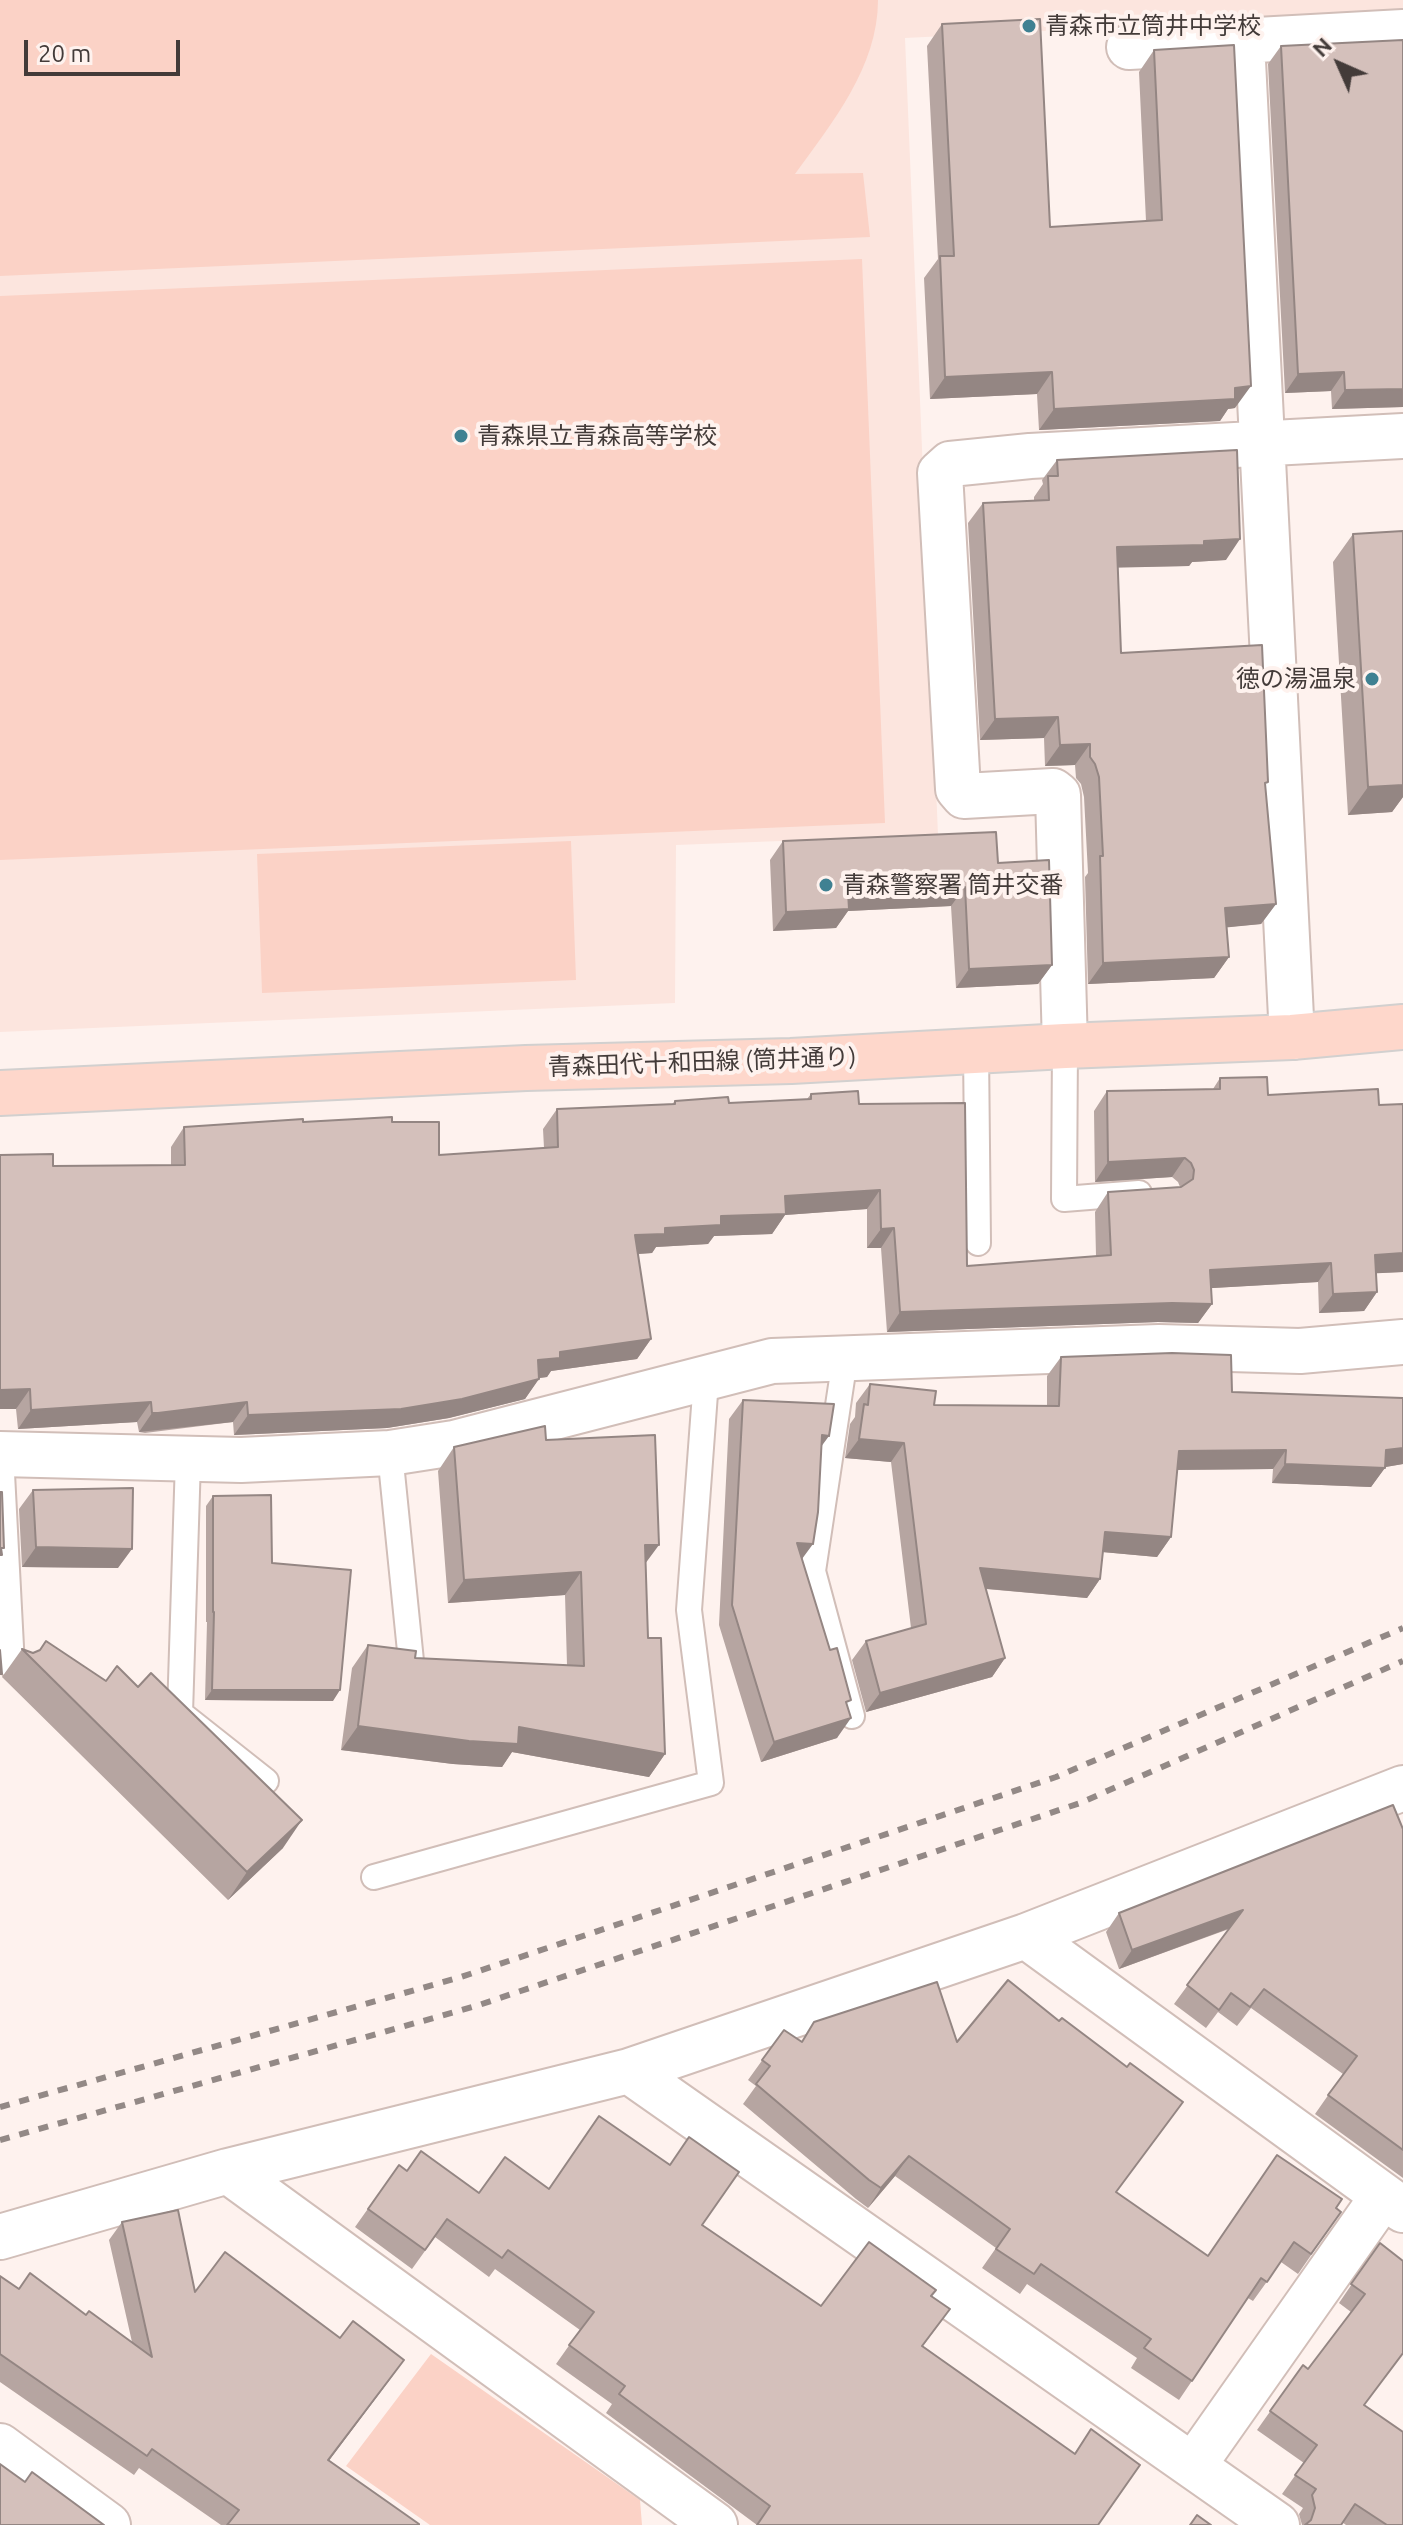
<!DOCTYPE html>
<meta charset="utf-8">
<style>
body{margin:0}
#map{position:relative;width:1403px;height:2525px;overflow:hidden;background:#fef2ee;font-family:Ubuntu,sans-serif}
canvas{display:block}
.north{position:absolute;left:1299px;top:24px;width:80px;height:80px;-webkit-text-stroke:6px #fef2ee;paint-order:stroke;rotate:315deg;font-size:22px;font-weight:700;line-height:32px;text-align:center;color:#433b39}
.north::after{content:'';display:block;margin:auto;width:28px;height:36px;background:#433b39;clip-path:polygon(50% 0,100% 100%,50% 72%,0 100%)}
.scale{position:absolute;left:24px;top:40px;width:156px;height:36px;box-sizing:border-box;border:4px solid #433b39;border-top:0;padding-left:10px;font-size:24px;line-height:28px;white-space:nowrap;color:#433b39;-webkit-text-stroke:6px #fef2ee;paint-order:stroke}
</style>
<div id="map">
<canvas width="1403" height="2525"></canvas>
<div class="north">N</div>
<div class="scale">20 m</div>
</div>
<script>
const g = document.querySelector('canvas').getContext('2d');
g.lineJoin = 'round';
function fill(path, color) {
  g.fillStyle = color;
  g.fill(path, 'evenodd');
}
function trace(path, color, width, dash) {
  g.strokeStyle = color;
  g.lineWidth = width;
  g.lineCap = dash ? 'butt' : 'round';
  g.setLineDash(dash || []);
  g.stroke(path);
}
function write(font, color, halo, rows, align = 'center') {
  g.font = font + ' Ubuntu,"Noto Sans JP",sans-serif';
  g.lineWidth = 8;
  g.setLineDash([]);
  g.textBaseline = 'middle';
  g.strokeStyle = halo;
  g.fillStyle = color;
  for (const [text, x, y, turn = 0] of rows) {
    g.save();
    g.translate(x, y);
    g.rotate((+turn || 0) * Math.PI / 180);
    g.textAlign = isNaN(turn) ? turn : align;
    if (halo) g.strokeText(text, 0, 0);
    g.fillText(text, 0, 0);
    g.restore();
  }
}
const built = new Path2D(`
 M0,0H1403V13L905,38L938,835L676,845L675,1003L0,1032Z`);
const green = new Path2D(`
 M0,0H878C878,67 832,123 795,174L863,173L870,237L0,276Z
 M862,259L885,823L0,860V296Z
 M571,841L576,980L262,993L257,854Z
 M431,2354L640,2500L642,2525H430L346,2466Z`);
const service = new Path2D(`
 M1065,1046L1064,1199L1139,1193
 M976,1050L978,1243
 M845,1359L813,1571L852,1716
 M390,1453L411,1661
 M1,1454L12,1666
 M188,1460L180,1713L266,1781
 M374,1877L711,1783L689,1610L706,1380`);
const minor = new Path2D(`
 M1242,41L1292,1037
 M1129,47L1403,32
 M1065,1046L1058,795L1053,791L964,796L958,789L940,473L950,464L1030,456L1403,436
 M0,1454L241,1460L390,1453L454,1443L772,1361L1159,1347L1300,1351L1403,1342
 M1026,1936L1403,2210
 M629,2071L1277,2525
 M228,2171L715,2525
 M0,2237L228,2171L629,2071L1026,1936L1403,1788
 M0,2446L108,2525
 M1193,2466L1383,2196`);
const primary = new Path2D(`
 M0,1093L526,1068L791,1061L1065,1046L1292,1037L1403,1027`);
const rail = new Path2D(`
 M0,2107L461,1977L1056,1777L1403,1628
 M0,2140L476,2006L1080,1803L1403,1661`);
const wall = new Path2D(`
 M942,24L1050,227L1146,221L1139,72L1154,50L1235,408L1228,409L1220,421L1039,430L1037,394L930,399L924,278L938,259L927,46Z
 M1403,40V407L1332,409L1331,391L1285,393L1268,64L1281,46Z
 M1057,460L1226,560L1192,562L1189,566L1118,567L1121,653L1265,787L1276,904L1261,924L1227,927L1229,957L1214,978L1088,984L1085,877L1088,873L1084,797L1081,784L1076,778L1075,765L1045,766L1044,738L980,740L968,523L983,503L1034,501V497L1043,484L1042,480Z
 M1353,534L1403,797L1392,812L1348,815L1333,562Z
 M783,841L998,863L1052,965L1038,984L956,988L951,906L848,911L836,928L773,931L770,860Z
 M1220,1078L1268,1095L1379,1105L1403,1272L1376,1273L1377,1292L1364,1311L1319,1313L1318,1282L1211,1288L1212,1304L1198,1323L1158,1322L887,1332L881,1248H867V1209L785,1215L772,1234L714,1236L708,1244L656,1247L652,1253L638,1254L651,1339L637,1359L551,1371L547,1377L539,1378L525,1399L449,1418L387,1428L234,1435L233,1422L145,1433L139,1432L137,1422L18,1429L16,1409L53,1166L171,1165V1147L184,1127L303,1122H392L439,1155L544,1148L543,1129L557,1109L672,1104L675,1101L729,1103L807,1099L811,1094L859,1104L967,1266L1096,1256L1095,1212L1108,1192L1180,1187L1178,1182L1172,1177L1095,1182L1094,1111L1107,1091L1213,1089Z
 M1061,1357L1232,1392L1403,1398V1464L1385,1467L1371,1487L1272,1483L1273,1469L1177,1470L1171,1537L1157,1557L1103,1552L1100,1579L1087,1598L986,1589L1005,1658L992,1677L866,1712L852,1660L866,1641L911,1628L891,1462L845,1458L850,1424L855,1417L856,1403L870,1384L934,1405L1047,1406V1376Z
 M743,1400L821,1447L802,1559L847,1706L837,1738L761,1762L719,1625L729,1419Z
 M546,1440L646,1564L648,1638L665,1754L649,1777L512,1752L502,1767L453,1764L341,1750L352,1668L368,1645L415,1658L567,1665L565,1595L448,1603L438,1471L454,1447Z
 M33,1490L118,1568L22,1567L19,1509Z
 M213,1496L272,1563L333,1701L205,1700L207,1622H206V1506Z
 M46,1641L283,1848L228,1900L2,1677L22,1649L33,1653L39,1651Z
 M1403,1829V2178L1315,2114L1343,2074L1251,2008L1237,2026L1218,2012L1206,2028L1174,2004L1229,1929L1119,1969L1106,1932L1119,1913Z
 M784,2030L801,2041L957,2042L1169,2121L1116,2192L1208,2256L1336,2208L1341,2212L1298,2274L1281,2262L1253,2301L1248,2298L1179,2400L1131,2368L1137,2358L1027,2284L1020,2294L982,2268L996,2248L895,2176L868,2208L856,2199L743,2104L756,2086L748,2080Z
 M399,2165L407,2171L479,2193L549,2189L702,2225L821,2306L931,2296L950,2309L923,2346L1074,2454L1091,2429L1098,2525H757L606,2413L612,2404L556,2364L580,2330L495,2269L489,2277L435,2237L412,2269L355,2227Z
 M122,2222L195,2292L391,2378L329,2460L419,2525H221L139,2468L134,2475L0,2382V2276L19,2289L86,2315L132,2342L109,2240Z
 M1380,2243L1365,2405L1403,2525H1346L1342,2522L1341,2525H1302L1299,2514L1303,2508L1282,2494L1304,2463L1257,2430L1303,2365L1308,2369L1351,2312L1339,2303Z`);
const shadedWall = new Path2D(`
 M1052,372L1037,394L930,399L945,377Z
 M1344,372L1331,391L1285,393L1298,374Z
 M1251,386L1235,408L1228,409L1220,421L1039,430L1054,409Z
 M1403,389V407L1332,409L1345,390Z
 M1240,539L1226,560L1192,562L1189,566L1102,568L1117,547Z
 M1058,717L1044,738L980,740L995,719Z
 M1090,744L1075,765L1045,766L1060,745Z
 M1403,782V797L1392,812L1348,815L1368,787Z
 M965,887L951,906L848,911L836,928L773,931L786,912L848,892Z
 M1276,904L1261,924L1211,929L1225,908Z
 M1229,957L1214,978L1088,984L1103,963Z
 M1052,965L1038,984L956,988L969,969Z
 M1185,1158L1172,1177L1095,1182L1108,1162Z
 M880,1190L867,1209L785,1215L772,1234L714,1236L708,1244L656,1247L652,1253L622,1255L635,1235L785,1196Z
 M894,1228L881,1248H867L881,1229Z
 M1403,1253V1272L1362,1274L1375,1255Z
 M1331,1263L1318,1282L1196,1289L1210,1270Z
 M1377,1292L1364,1311L1319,1313L1333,1294Z
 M1172,1303L1212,1304L1198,1323L1158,1322L887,1332L900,1312Z
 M651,1339L637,1359L551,1371L547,1377L524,1380L538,1360L560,1352Z
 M539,1379L525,1399L449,1418L387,1428L234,1435L248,1415Z
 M30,1389L16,1409H0V1390Z
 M151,1402L137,1422L18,1429L31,1410Z
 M247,1402L233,1422L139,1432L152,1413Z
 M822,1435L829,1436L815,1455Z
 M859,1439L904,1443L891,1462L845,1458Z
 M1403,1448V1464L1380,1468H1385L1371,1487L1272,1483L1285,1464Z
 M1286,1450L1273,1469L1165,1470L1179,1451Z
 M1105,1532L1171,1537L1157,1557L1091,1551Z
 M797,1543L813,1544L799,1563Z
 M645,1545H659L642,1568Z
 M36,1547L132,1549L118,1568L22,1567Z
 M980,1568L1100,1579L1087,1598L967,1587Z
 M581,1572L565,1595L448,1603L464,1580Z
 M1005,1658L992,1677L866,1712L880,1693Z
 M212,1690H340L333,1701L205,1700Z
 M851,1718L837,1738L761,1762L774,1742Z
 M358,1726L519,1727L665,1754L649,1777L512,1752L502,1767L453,1764L341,1750Z
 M302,1820L283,1848L228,1900L247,1872Z
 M1243,1910L1230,1928L1119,1969L1132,1950Z
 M909,2156L895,2176L868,2208L881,2188Z
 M404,2360L391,2378L316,2478L328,2460Z`);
const building = new Path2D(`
 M1040,19L1050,227L1162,220L1154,50L1234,45L1251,386L1235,388V399L1054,409L1052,372L945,377L940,256H954L942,24Z
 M1403,40V389L1345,390L1344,372L1298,374L1281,46Z
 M1237,450L1240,539L1204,541V545L1117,547L1121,653L1262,645L1268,782L1265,783L1276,904L1225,908L1229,957L1103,963L1100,856H1103L1099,777L1095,764L1090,757V744L1060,745L1058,717L995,719L983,503L1049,500L1048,476H1058L1057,460Z
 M1403,531V785L1368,787L1353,534Z
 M996,832L998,863L1049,860L1052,965L969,969L965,887L848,892L849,909L786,912L783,841Z
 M1267,1077L1268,1095L1378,1089L1379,1105L1403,1104V1253L1375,1255L1377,1292L1333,1294L1331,1263L1210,1270L1212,1304L1172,1303L900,1312L894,1228L881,1229L880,1190L785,1196L786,1214L721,1216V1225L665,1228V1234L635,1235L651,1339L560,1352V1358L538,1360L539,1379L462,1399L401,1409L248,1415L247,1402L158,1413H152L151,1402L31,1410L30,1389L0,1390V1155L53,1154V1166L185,1165L184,1127L303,1119V1122L392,1117V1122H439V1155L558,1147L557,1109L675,1104V1101L728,1097L729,1103L811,1099V1094L858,1091L859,1104L965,1103L967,1266L1111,1255L1108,1192L1181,1187L1193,1179L1194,1170L1191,1163L1185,1158L1108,1162L1107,1091L1220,1089V1078Z
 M1172,1353L1231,1355L1232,1392L1403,1398V1448L1386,1450L1385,1468L1285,1464L1286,1450L1179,1451L1171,1537L1105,1532L1100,1579L980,1568L1005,1658L880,1693L866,1641L926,1624L904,1443L859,1439L864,1404L868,1405L870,1384L936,1391L934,1405L1059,1406L1061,1357Z
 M743,1400L834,1404L829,1436L822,1435L818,1512L813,1544L797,1543L830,1650L837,1648L851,1700L846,1702L851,1718L774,1742L732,1605Z
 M545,1426L546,1440L655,1435L659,1545H645L648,1638H661L665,1754L519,1727L518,1744L469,1741L358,1726L368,1645L416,1651L415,1658L584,1666L581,1572L464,1580L454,1447Z
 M133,1488L132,1549L36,1547L33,1490Z
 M0,1492H2L4,1548H1L2,1555H0Z
 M271,1495L272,1563L351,1570L340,1690H212L214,1612H213V1496Z
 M46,1641L106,1681L117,1666L138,1687L151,1673L302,1820L247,1872L22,1649L33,1653L40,1650Z
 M0,1650L2,1674H0Z
 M1393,1805L1403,1829V2150L1328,2095L1357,2056L1264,1989L1250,2007L1231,1993L1219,2010L1187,1985L1243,1910L1132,1950L1119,1913Z
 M1008,1980L1059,2021L1062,2018L1127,2067L1130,2063L1183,2102L1116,2192L1208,2256L1277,2155L1342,2199L1336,2208L1341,2212L1311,2254L1294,2242L1267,2282L1261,2278L1192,2381L1144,2348L1151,2339L1041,2264L1034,2274L996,2249L1010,2229L909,2156L881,2188L869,2180L756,2084L770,2066L762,2060L784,2030L802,2042L814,2022L937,1982L957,2042Z
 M599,2116L670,2165L689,2137L739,2172L702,2225L821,2306L869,2242L936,2290L931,2296L950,2309L922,2346L1075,2454L1091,2429L1140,2465L1098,2525H757L770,2506L619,2394L625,2386L569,2345L594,2312L508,2250L502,2258L447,2219L425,2250L368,2209L399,2165L407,2171L421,2151L479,2193L505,2157L549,2189Z
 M178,2210L195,2292L225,2252L340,2338L353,2321L404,2360L328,2460L419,2524V2525H227L239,2510L152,2449L147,2456L0,2354V2276L19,2289L30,2273L86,2315L89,2311L152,2357L122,2222Z
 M1380,2243L1403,2261V2353L1364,2405L1403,2432V2525H1387L1355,2504L1341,2525H1305L1311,2520L1315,2508L1312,2495L1316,2489L1295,2475L1317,2445L1270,2411L1303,2365L1308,2369L1365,2294L1351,2284Z
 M0,2464L25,2482L32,2472L104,2525H0Z
 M1197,2515L1211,2525H1190Z`);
const markers = [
 [1029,26,8,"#3f8192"],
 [461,436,8,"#3f8192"],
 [1372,679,8,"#3f8192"],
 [826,885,8,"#3f8192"]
];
const poiNames = [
 ["青森市立筒井中学校",1045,26],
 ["青森県立青森高等学校",477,436],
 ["徳の湯温泉",1356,679,"right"],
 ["青森警察署 筒井交番",842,885]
];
const streetNames = [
 ["青森田代十和田線 (筒井通り)",702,1062,-2]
];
fill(built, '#fce5de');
fill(green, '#fbd2c6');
trace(service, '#d1beb8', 28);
trace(minor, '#d1beb8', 48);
trace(primary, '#d2d0cf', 48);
trace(service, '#fff', 24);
trace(minor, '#fff', 44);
trace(primary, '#fed7cb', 44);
trace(rail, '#938986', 6, [10, 10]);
fill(wall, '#b6a5a1');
fill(shadedWall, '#948683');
fill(building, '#d4c0bb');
trace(building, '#948683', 2);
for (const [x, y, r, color] of markers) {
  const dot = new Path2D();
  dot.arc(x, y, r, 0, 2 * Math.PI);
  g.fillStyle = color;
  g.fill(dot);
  trace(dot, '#fef2ee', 3);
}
write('24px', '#433b39', '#fef2ee', poiNames, 'left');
write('24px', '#433b39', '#fef2ee', streetNames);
</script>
